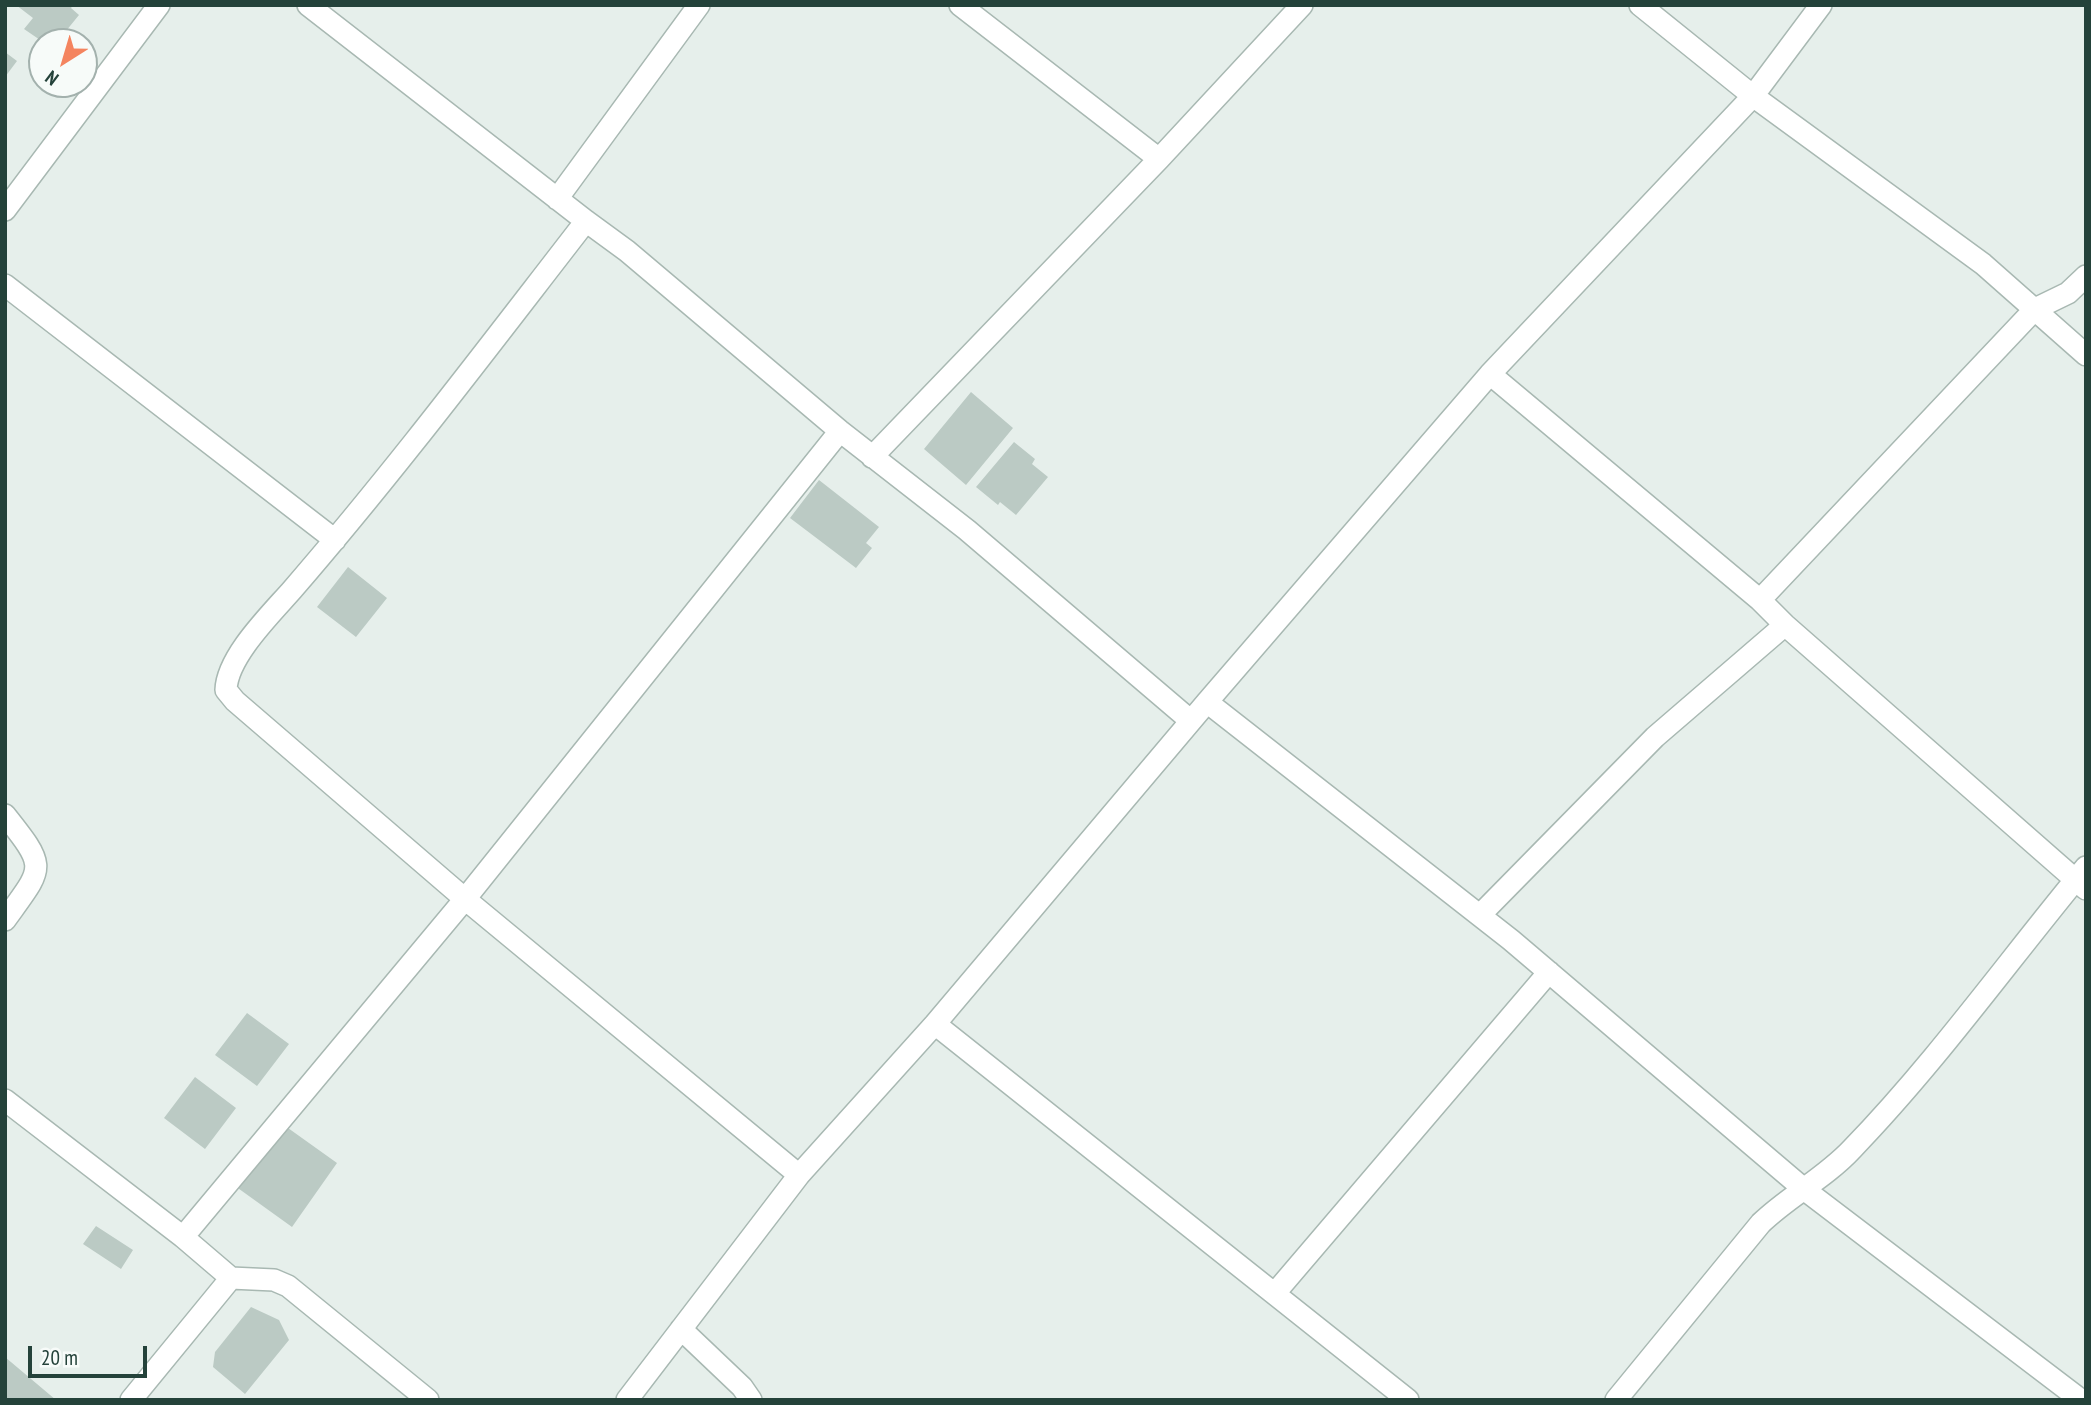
<!DOCTYPE html>
<style>
body{margin:0}
#map{position:relative;width:2091px;height:1405px;overflow:hidden;background:#e6efeb;font-family:"PT Sans Narrow",sans-serif}
canvas{display:block}
.frame{position:absolute;inset:0;border:7px solid #24423a;pointer-events:none}
.north{position:absolute;left:28px;top:28px;width:70px;height:70px;box-sizing:border-box;background:#f7fbf9;border:2px solid #a3b1ad;border-radius:50%;rotate:217deg;font-size:19px;font-weight:700;line-height:28px;text-align:center;color:#24423a}
.north::after{content:'';display:block;margin:auto;width:24px;height:32px;background:#f4845f;clip-path:polygon(50% 0,100% 100%,50% 72%,0 100%)}
.scale{position:absolute;left:28px;top:1346px;width:119px;height:32px;box-sizing:border-box;border:4px solid #24423a;border-top:0;padding-left:9px;font-size:21px;line-height:24px;white-space:nowrap;color:#24423a;-webkit-text-stroke:5px #f7fbf9;paint-order:stroke}
</style>
<div id="map">
<canvas width="2091" height="1405"></canvas>
<div class="frame"></div>
<div class="north">N</div>
<div class="scale">20 m</div>
</div>
<script>
const g = document.querySelector('canvas').getContext('2d');
g.lineJoin = 'round';
function fill(path, color) {
  g.fillStyle = color;
  g.fill(path, 'evenodd');
}
function trace(path, color, width, dash) {
  g.strokeStyle = color;
  g.lineWidth = width;
  g.lineCap = dash ? 'butt' : 'round';
  g.setLineDash(dash || []);
  g.stroke(path);
}
const building = new Path2D(`
 M16,5H73L71,8L79,15L57,42H43L24,29L33,18Z
 M5,52L17,61L5,77Z
 M971,392L1013,428L966,485L924,449Z
 M1014,442L1035,459L1032,464L1048,477L1016,515L1000,502L998,505L976,487Z
 M819,480L879,527L866,543L872,548L856,568L790,518Z
 M348,567L387,598L356,637L317,607Z
 M247,1013L289,1044L257,1086L215,1055Z
 M195,1077L236,1108L205,1149L164,1118Z
 M281,1123L337,1163L292,1227L235,1186Z
 M96,1226L133,1250L121,1269L83,1244Z
 M251,1307L279,1320L289,1340L245,1394L213,1367L215,1352Z
 M5,1357L56,1400H14L11,1398L5,1400Z`);
const minor = new Path2D(`
 M308,5L586,221L627,251L840,431L967,530L1191,721
 M960,5L1159,159
 M1640,5L1753,96L1983,264L2086,355
 M557,199L699,5
 M5,210L159,5
 M586,221C489,346 395,471 292,590C270,615 227,657 226,690L235,701L465,899L799,1175
 M5,285L335,540
 M1490,374L1760,600L1785,625L2086,889
 M872,457L1159,159L1302,5
 M1760,600L2035,309L2068,293L2086,276
 M1207,702L1511,940L1805,1190L2081,1400
 M5,815C48,869 44,866 5,920
 M1480,915L1655,737L1785,625
 M935,1024L1408,1400
 M5,1100L183,1237
 M231,1278L274,1280L288,1286L428,1400
 M1275,1293L1549,972
 M681,1329L742,1387L751,1400
 M131,1400L231,1278L183,1237L465,899L840,431
 M627,1400L799,1175L935,1024L1207,702L1490,374L1753,96L1821,5
 M1616,1400L1761,1223C1789,1196 1825,1178 1852,1149C1937,1061 2008,961 2086,867`);
fill(building, '#bbcac4');
trace(minor, '#a8b8b2', 24);
trace(minor, '#fff', 21);
</script>
